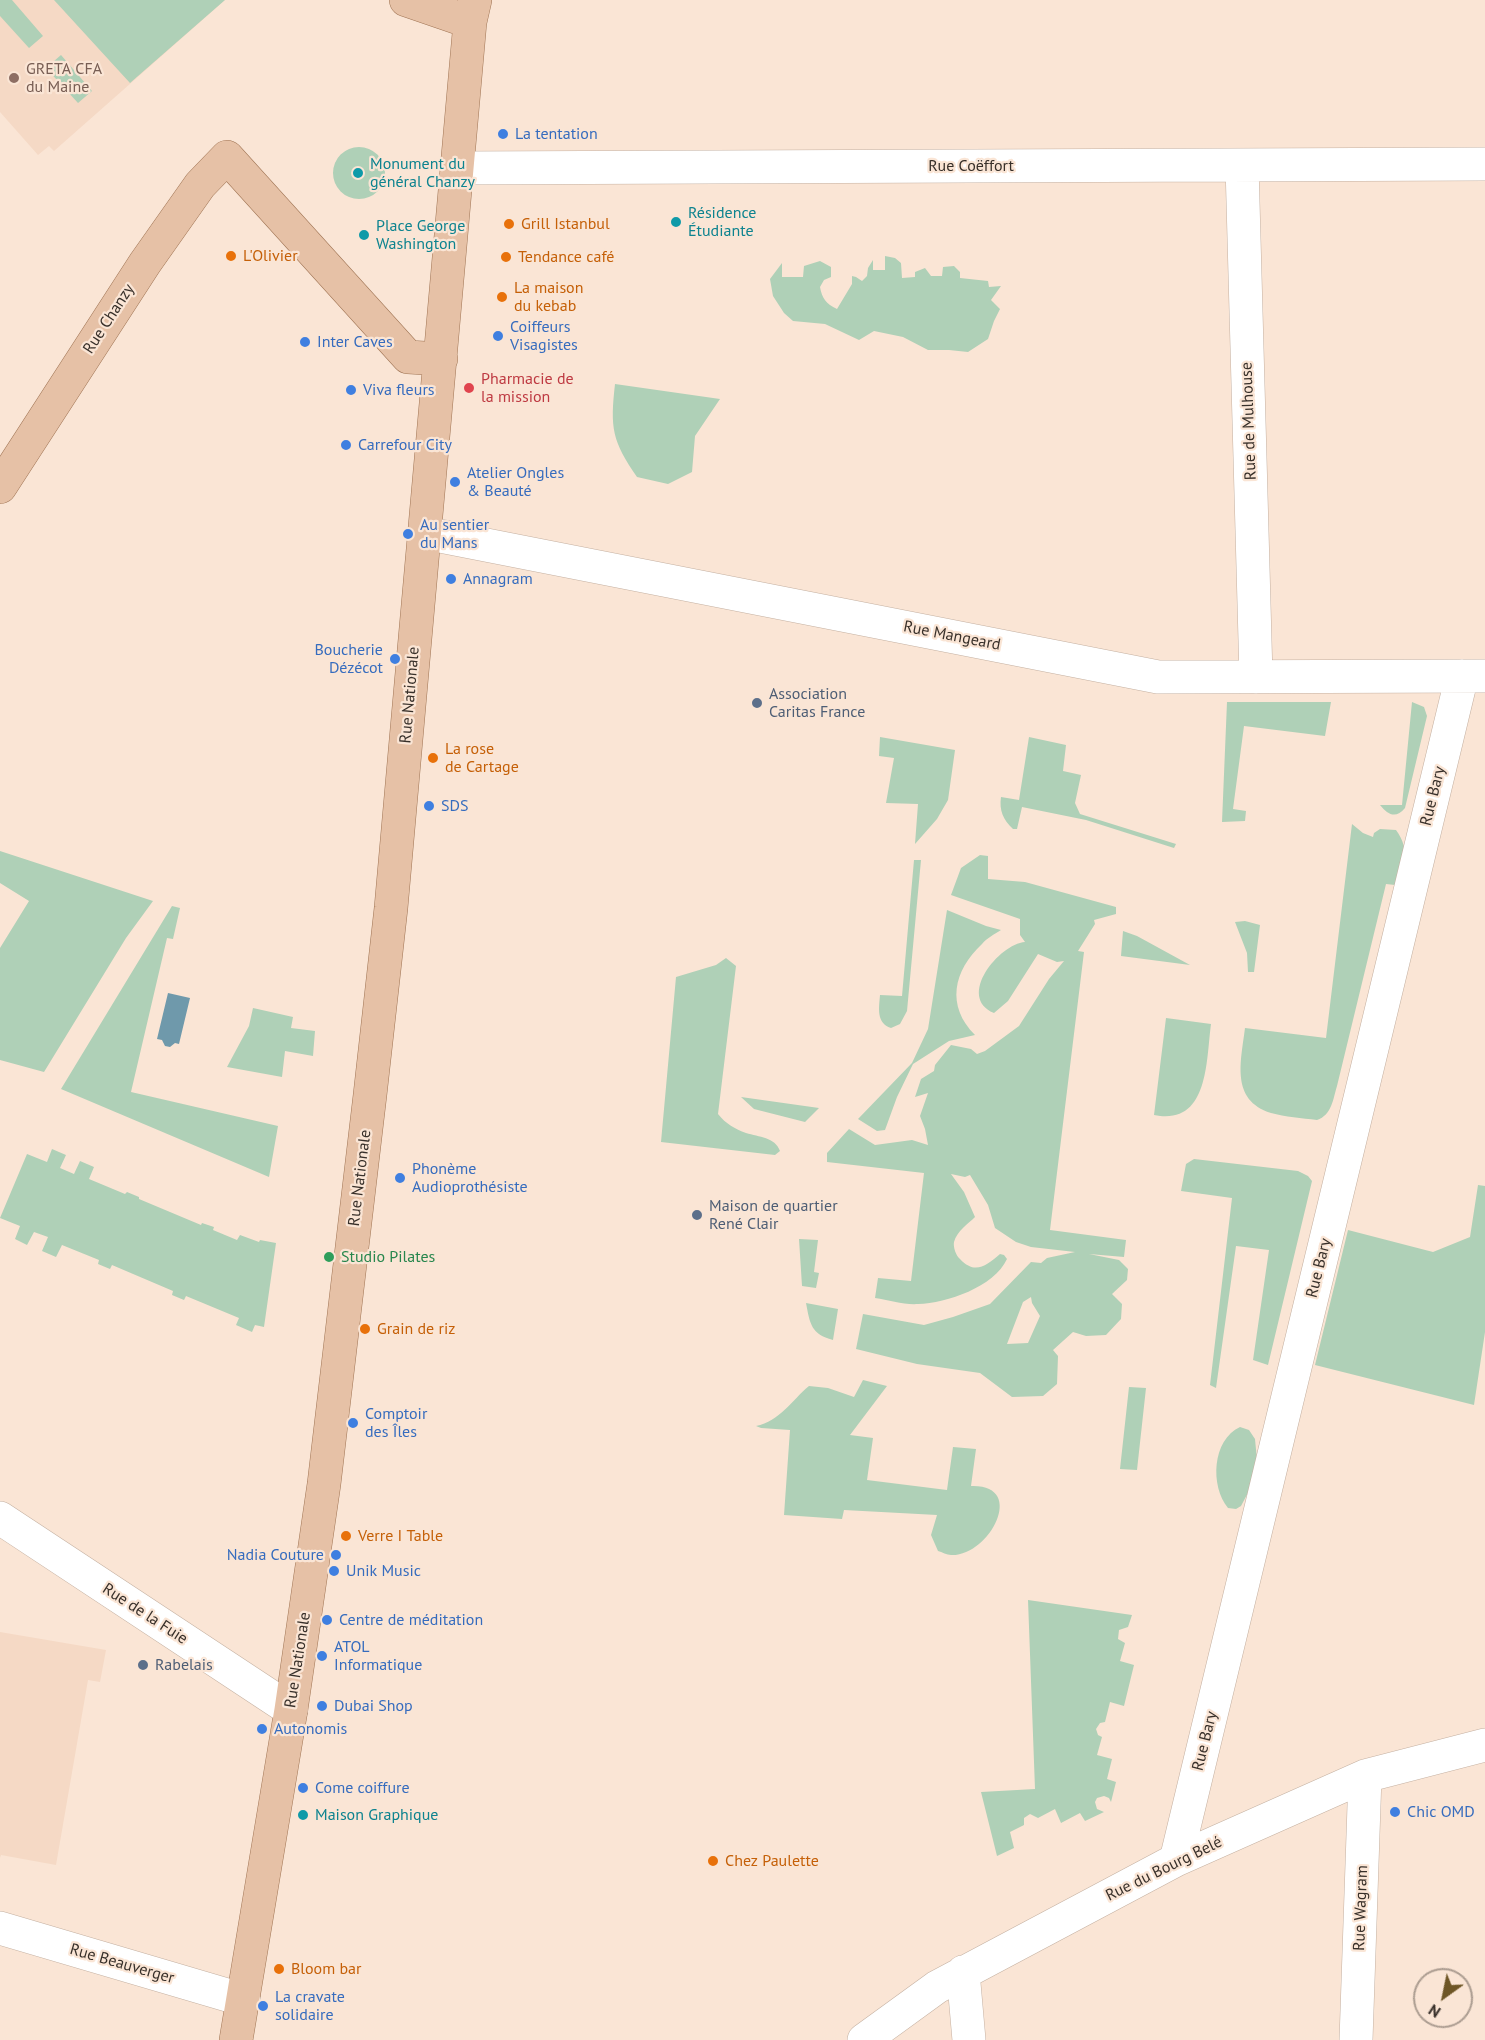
<!DOCTYPE html>
<meta charset="utf-8">
<style>
body{margin:0}
#map{position:relative;width:1485px;height:2040px;overflow:hidden;background:#fae5d5;font-family:"PT Sans",sans-serif}
canvas{display:block}
.north{position:absolute;left:1413px;top:1968px;width:60px;height:60px;box-sizing:border-box;background:#fae5d5;border:2px solid #ac9d91;border-radius:50%;rotate:213deg;font-size:16px;font-weight:700;line-height:24px;text-align:center;color:#38302a}
.north::after{content:'';display:block;margin:auto;width:21px;height:27px;background:#6e5626;clip-path:polygon(50% 0,100% 100%,50% 72%,0 100%)}
</style>
<div id="map">
<canvas width="1485" height="2040"></canvas>
<div class="north">N</div>
</div>
<script>
const g = document.querySelector('canvas').getContext('2d');
g.lineJoin = 'round';
function fill(path, color) {
  g.fillStyle = color;
  g.fill(path, 'evenodd');
}
function trace(path, color, width, dash) {
  g.strokeStyle = color;
  g.lineWidth = width;
  g.lineCap = dash ? 'butt' : 'round';
  g.setLineDash(dash || []);
  g.stroke(path);
}
function write(font, color, halo, rows, align = 'center') {
  g.font = font + ' "PT Sans",sans-serif';
  g.lineWidth = 4.5;
  g.setLineDash([]);
  g.textBaseline = 'middle';
  g.strokeStyle = halo;
  g.fillStyle = color;
  for (const [text, x, y, turn = 0] of rows) {
    g.save();
    g.translate(x, y);
    g.rotate((+turn || 0) * Math.PI / 180);
    g.textAlign = isNaN(turn) ? turn : align;
    if (halo) g.strokeText(text, 0, 0);
    g.fillText(text, 0, 0);
    g.restore();
  }
}
const built = new Path2D(`
 M0,0H225L54,151L49,146L38,155L0,112Z
 M0,1632L106,1650L100,1682L88,1680L56,1865L1,1855L0,1858Z`);
const green = new Path2D(`
 M0,0H12L43,36L29,48L0,16Z
 M54,0H225L130,83Z
 M61,55L92,91L78,103L46,68Z
 M333 173a26 26 0 1 1 52 0a26 26 0 1 1-52 0Z
 M885,256L895,258L901,263L902,278L915,277V272L925,268L931,276H942L943,267L954,266L960,272V278L988,281L989,287L1001,286L991,300L1000,309L994,321L988,339L968,352L949,350H928L903,337L874,331L859,340L825,324L793,321L784,313L773,296L770,279L782,263V277H803L804,266L820,261L831,267V277L824,280L820,287C822,298 826,304 837,309L852,284V276L856,277L862,281L867,276L868,268L873,260V270H885Z
 M615,384L720,399L695,436L692,472L668,484L637,477C612,441 610,428 615,384Z
 M1227,702H1331L1325,736L1244,726L1233,809L1246,811L1245,821L1222,822Z
 M1412,702L1424,707L1427,716L1405,808C1396,819 1388,815 1380,805H1402Z
 M880,737L955,750L948,800L937,819L915,844L918,804L886,803L894,758L879,756Z
 M1029,737L1066,745L1063,771L1081,775L1075,803L1080,814L1176,844L1174,848L1086,820L1022,807L1017,829H1013C1003,820 999,810 1001,797L1019,800Z
 M1352,824L1363,833L1373,837L1374,833L1380,829L1396,830C1411,851 1404,864 1395,885L1386,884L1337,1086C1333,1099 1332,1115 1317,1120C1302,1118 1285,1117 1271,1113C1230,1100 1241,1061 1245,1028L1326,1038Z
 M0,851L153,901L126,938L44,1072L0,1060V948L29,901L0,883Z
 M980,855L988,856V879L1025,882L1116,907V914L1094,920L1095,924L1078,951L1084,952L1050,1230L1126,1240L1124,1257L1089,1254L1119,1260L1128,1269L1127,1280L1112,1294L1122,1304L1121,1319L1106,1335L1086,1336L1073,1332L1053,1350L1058,1356L1057,1384L1043,1396L1012,1397L980,1373L917,1364L856,1349L863,1314L924,1325L953,1317L990,1304L1031,1262L1041,1263L1047,1258L1075,1252L1031,1247L1016,1242L995,1228L988,1205L970,1175L965,1177L951,1174L964,1192L975,1217C968,1224 957,1231 954,1242C953,1247 956,1256 960,1259C975,1275 986,1266 1000,1254L1004,1255L1007,1259C994,1287 947,1303 918,1304C904,1305 889,1300 875,1298L878,1278L911,1281L924,1173L827,1162V1153L849,1129L875,1145L912,1140L928,1145L925,1129L920,1116L928,1093L915,1097L921,1079L934,1071L935,1065L951,1045L971,1049L977,1054L985,1051L1019,1026L1049,979L1064,961L1057,962L1038,954L1008,1001L994,1013C956,997 999,944 1025,942L1020,935V919L951,895L961,868ZM1031,1297L1032,1303L1040,1316L1028,1343L1007,1344L1023,1302Z
 M914,860H921L907,1011L900,1024L891,1028C876,1023 879,1008 880,995L902,996Z
 M172,906L180,908L173,939L167,938L131,1092L278,1126L269,1177L61,1089Z
 M947,910L986,926L1001,930C995,934 987,938 982,944C953,971 946,1006 975,1035L949,1041L913,1064L897,1097L885,1130L877,1131L858,1119L912,1063L928,1029Z
 M1245,921L1260,925L1254,972H1248L1247,953L1235,922Z
 M1123,931L1137,936L1190,965L1121,956Z
 M726,958L736,966L718,1114C726,1124 735,1129 746,1133C759,1137 775,1137 780,1151L775,1155L661,1142L676,977L716,965Z
 M253,1008L293,1017L291,1028L315,1031L313,1056L285,1051L282,1077L227,1067L249,1026Z
 M1166,1018L1211,1024C1206,1061 1209,1126 1154,1115Z
 M741,1097L819,1108L805,1122L754,1109Z
 M52,1149L66,1155L60,1168L74,1174L80,1161L94,1167L89,1179L125,1194L127,1192L139,1197V1199L201,1225L202,1223L214,1227L213,1230L237,1240L240,1235L259,1242L260,1240L276,1243L264,1327L255,1325L252,1332L236,1325L239,1318L186,1296L184,1300L172,1295L173,1291L112,1265L110,1269L98,1264L99,1260L62,1245L56,1257L42,1251L48,1237L34,1232L27,1245L15,1239L20,1226L0,1218L27,1154L47,1162Z
 M1194,1159L1298,1171L1308,1176L1312,1181L1268,1365L1253,1360L1269,1250L1236,1246L1216,1388L1210,1385L1232,1198L1181,1191L1186,1164Z
 M1478,1185L1485,1186V1332L1474,1405L1315,1365L1348,1230L1433,1252L1470,1237Z
 M799,1239L818,1240L814,1272L819,1273L816,1288L802,1286Z
 M806,1303L838,1309L833,1340C811,1334 810,1324 806,1303Z
 M863,1380L887,1386L850,1435L873,1438L867,1480L947,1490L953,1447L976,1449L971,1486C1028,1484 989,1557 951,1555C947,1555 942,1552 938,1551L931,1535L937,1515L844,1510L842,1519L784,1515L790,1430L761,1428L756,1426C780,1421 791,1401 809,1386L828,1388L854,1397Z
 M1129,1387L1146,1388L1137,1470L1120,1469Z
 M1240,1427L1249,1430L1255,1439L1257,1460L1251,1487L1241,1506L1236,1509L1228,1508C1210,1486 1212,1440 1240,1427Z
 M1028,1600L1132,1615L1128,1627L1119,1630L1118,1639L1125,1643L1120,1661L1134,1665L1124,1706L1110,1702L1105,1722L1100,1723L1096,1729L1098,1735L1102,1737L1097,1755L1112,1759L1107,1779L1116,1782L1111,1802L1109,1798L1104,1796L1097,1798L1095,1802L1097,1809L1104,1812L1085,1821L1080,1813L1061,1823L1055,1809L1038,1818L1030,1814L1024,1818V1825L1010,1832L1014,1848L997,1856L981,1792L1035,1789Z`);
const water = new Path2D(`
 M168,993L190,998L179,1044L175,1043L170,1047L165,1046L162,1040L157,1039Z`);
const minor = new Path2D(`
 M1242,165L1256,677
 M458,168L1485,164
 M425,533L1158,677L1485,676
 M0,1518L291,1710
 M1176,1860L1462,676
 M0,1928L244,2000
 M963,1972L969,2040
 M864,2040L937,1987L1176,1860L1365,1776L1485,1745
 M1356,2040L1365,1776`);
const major = new Path2D(`
 M406,0L470,22
 M0,487L145,263L200,185L227,157L408,357L441,359
 M236,2040L291,1710L324,1484L370,1095L391,908L470,22L475,0`);
const markers = [
 [14,78,6,"#8d6e63"],
 [503,134,6,"#3f7fe0"],
 [358,173,6,"#0f9aa8"],
 [676,222,6,"#0f9aa8"],
 [509,224,6,"#e8710a"],
 [364,235,6,"#0f9aa8"],
 [231,256,6,"#e8710a"],
 [506,257,6,"#e8710a"],
 [502,297,6,"#e8710a"],
 [498,336,6,"#3f7fe0"],
 [305,342,6,"#3f7fe0"],
 [469,388,6,"#e0444e"],
 [351,390,6,"#3f7fe0"],
 [346,445,6,"#3f7fe0"],
 [455,482,6,"#3f7fe0"],
 [408,534,6,"#3f7fe0"],
 [451,579,6,"#3f7fe0"],
 [395,659,6,"#3f7fe0"],
 [757,703,6,"#5c6f8a"],
 [433,758,6,"#e8710a"],
 [429,806,6,"#3f7fe0"],
 [400,1178,6,"#3f7fe0"],
 [697,1215,6,"#5c6f8a"],
 [329,1257,6,"#2e9e5b"],
 [365,1329,6,"#e8710a"],
 [353,1423,6,"#3f7fe0"],
 [346,1536,6,"#e8710a"],
 [336,1555,6,"#3f7fe0"],
 [334,1571,6,"#3f7fe0"],
 [327,1620,6,"#3f7fe0"],
 [322,1656,6,"#3f7fe0"],
 [143,1665,6,"#5c6f8a"],
 [322,1706,6,"#3f7fe0"],
 [262,1729,6,"#3f7fe0"],
 [303,1788,6,"#3f7fe0"],
 [1395,1812,6,"#3f7fe0"],
 [303,1815,6,"#0f9aa8"],
 [713,1861,6,"#e8710a"],
 [279,1969,6,"#e8710a"],
 [263,2006,6,"#3f7fe0"]
];
const educationNames = [
 ["GRETA CFA",26,69],
 ["du Maine",26,87]
];
const shopNames = [
 ["La tentation",515,134],
 ["Coiffeurs",510,327],
 ["Visagistes",510,345],
 ["Inter Caves",317,342],
 ["Viva fleurs",363,390],
 ["Carrefour City",358,445],
 ["Atelier Ongles",467,473],
 ["& Beauté",467,491],
 ["Au sentier",420,525],
 ["du Mans",420,543],
 ["Annagram",463,579],
 ["Boucherie",383,650,"right"],
 ["Dézécot",383,668,"right"],
 ["SDS",441,806],
 ["Phonème",412,1169],
 ["Audioprothésiste",412,1187],
 ["Comptoir",365,1414],
 ["des Îles",365,1432],
 ["Nadia Couture",324,1555,"right"],
 ["Unik Music",346,1571],
 ["Centre de méditation",339,1620],
 ["ATOL",334,1647],
 ["Informatique",334,1665],
 ["Dubai Shop",334,1706],
 ["Autonomis",274,1729],
 ["Come coiffure",315,1788],
 ["Chic OMD",1407,1812],
 ["La cravate",275,1997],
 ["solidaire",275,2015]
];
const cultureNames = [
 ["Monument du",370,164],
 ["général Chanzy",370,182],
 ["Résidence",688,213],
 ["Étudiante",688,231],
 ["Place George",376,226],
 ["Washington",376,244],
 ["Maison Graphique",315,1815]
];
const streetNames = [
 ["Rue Coëffort",971,166],
 ["Rue Chanzy",109,319,-57],
 ["Rue de Mulhouse",1249,421,-92],
 ["Rue Mangeard",952,636,11],
 ["Rue Nationale",410,695,-85],
 ["Rue Bary",1433,796,-76],
 ["Rue Nationale",360,1178,-83],
 ["Rue Bary",1319,1268,-76],
 ["Rue de la Fuie",145,1614,33],
 ["Rue Nationale",298,1660,-81],
 ["Rue Bary",1205,1741,-76],
 ["Rue du Bourg Belé",1164,1869,-26],
 ["Rue Wagram",1361,1908,-88],
 ["Rue Beauverger",122,1964,16]
];
const foodNames = [
 ["Grill Istanbul",521,224],
 ["L'Olivier",243,256],
 ["Tendance café",518,257],
 ["La maison",514,288],
 ["du kebab",514,306],
 ["La rose",445,749],
 ["de Cartage",445,767],
 ["Grain de riz",377,1329],
 ["Verre I Table",358,1536],
 ["Chez Paulette",725,1861],
 ["Bloom bar",291,1969]
];
const healthNames = [
 ["Pharmacie de",481,379],
 ["la mission",481,397]
];
const serviceNames = [
 ["Association",769,694],
 ["Caritas France",769,712],
 ["Maison de quartier",709,1206],
 ["René Clair",709,1224],
 ["Rabelais",155,1665]
];
const leisureNames = [
 ["Studio Pilates",341,1257]
];
fill(built, '#f5d9c5');
fill(green, '#afd0b7');
fill(water, '#6f99ab');
trace(minor, '#c4b0a1', 34);
trace(major, '#9f7454', 34);
trace(minor, '#fff', 33);
trace(major, '#e6c1a6', 33);
for (const [x, y, r, color] of markers) {
  const dot = new Path2D();
  dot.arc(x, y, r, 0, 2 * Math.PI);
  g.fillStyle = color;
  g.fill(dot);
  trace(dot, '#fae5d5', 2);
}
write('16px', '#785e54', '#fae5d5', educationNames, 'left');
write('16px', '#366cbe', '#fae5d5', shopNames, 'left');
write('16px', '#0d838f', '#fae5d5', cultureNames, 'left');
write('16px', '#38302a', '#fae5d5', streetNames);
write('16px', '#c56008', '#fae5d5', foodNames, 'left');
write('16px', '#be3a42', '#fae5d5', healthNames, 'left');
write('16px', '#4e5e75', '#fae5d5', serviceNames, 'left');
write('16px', '#27864d', '#fae5d5', leisureNames, 'left');
</script>
